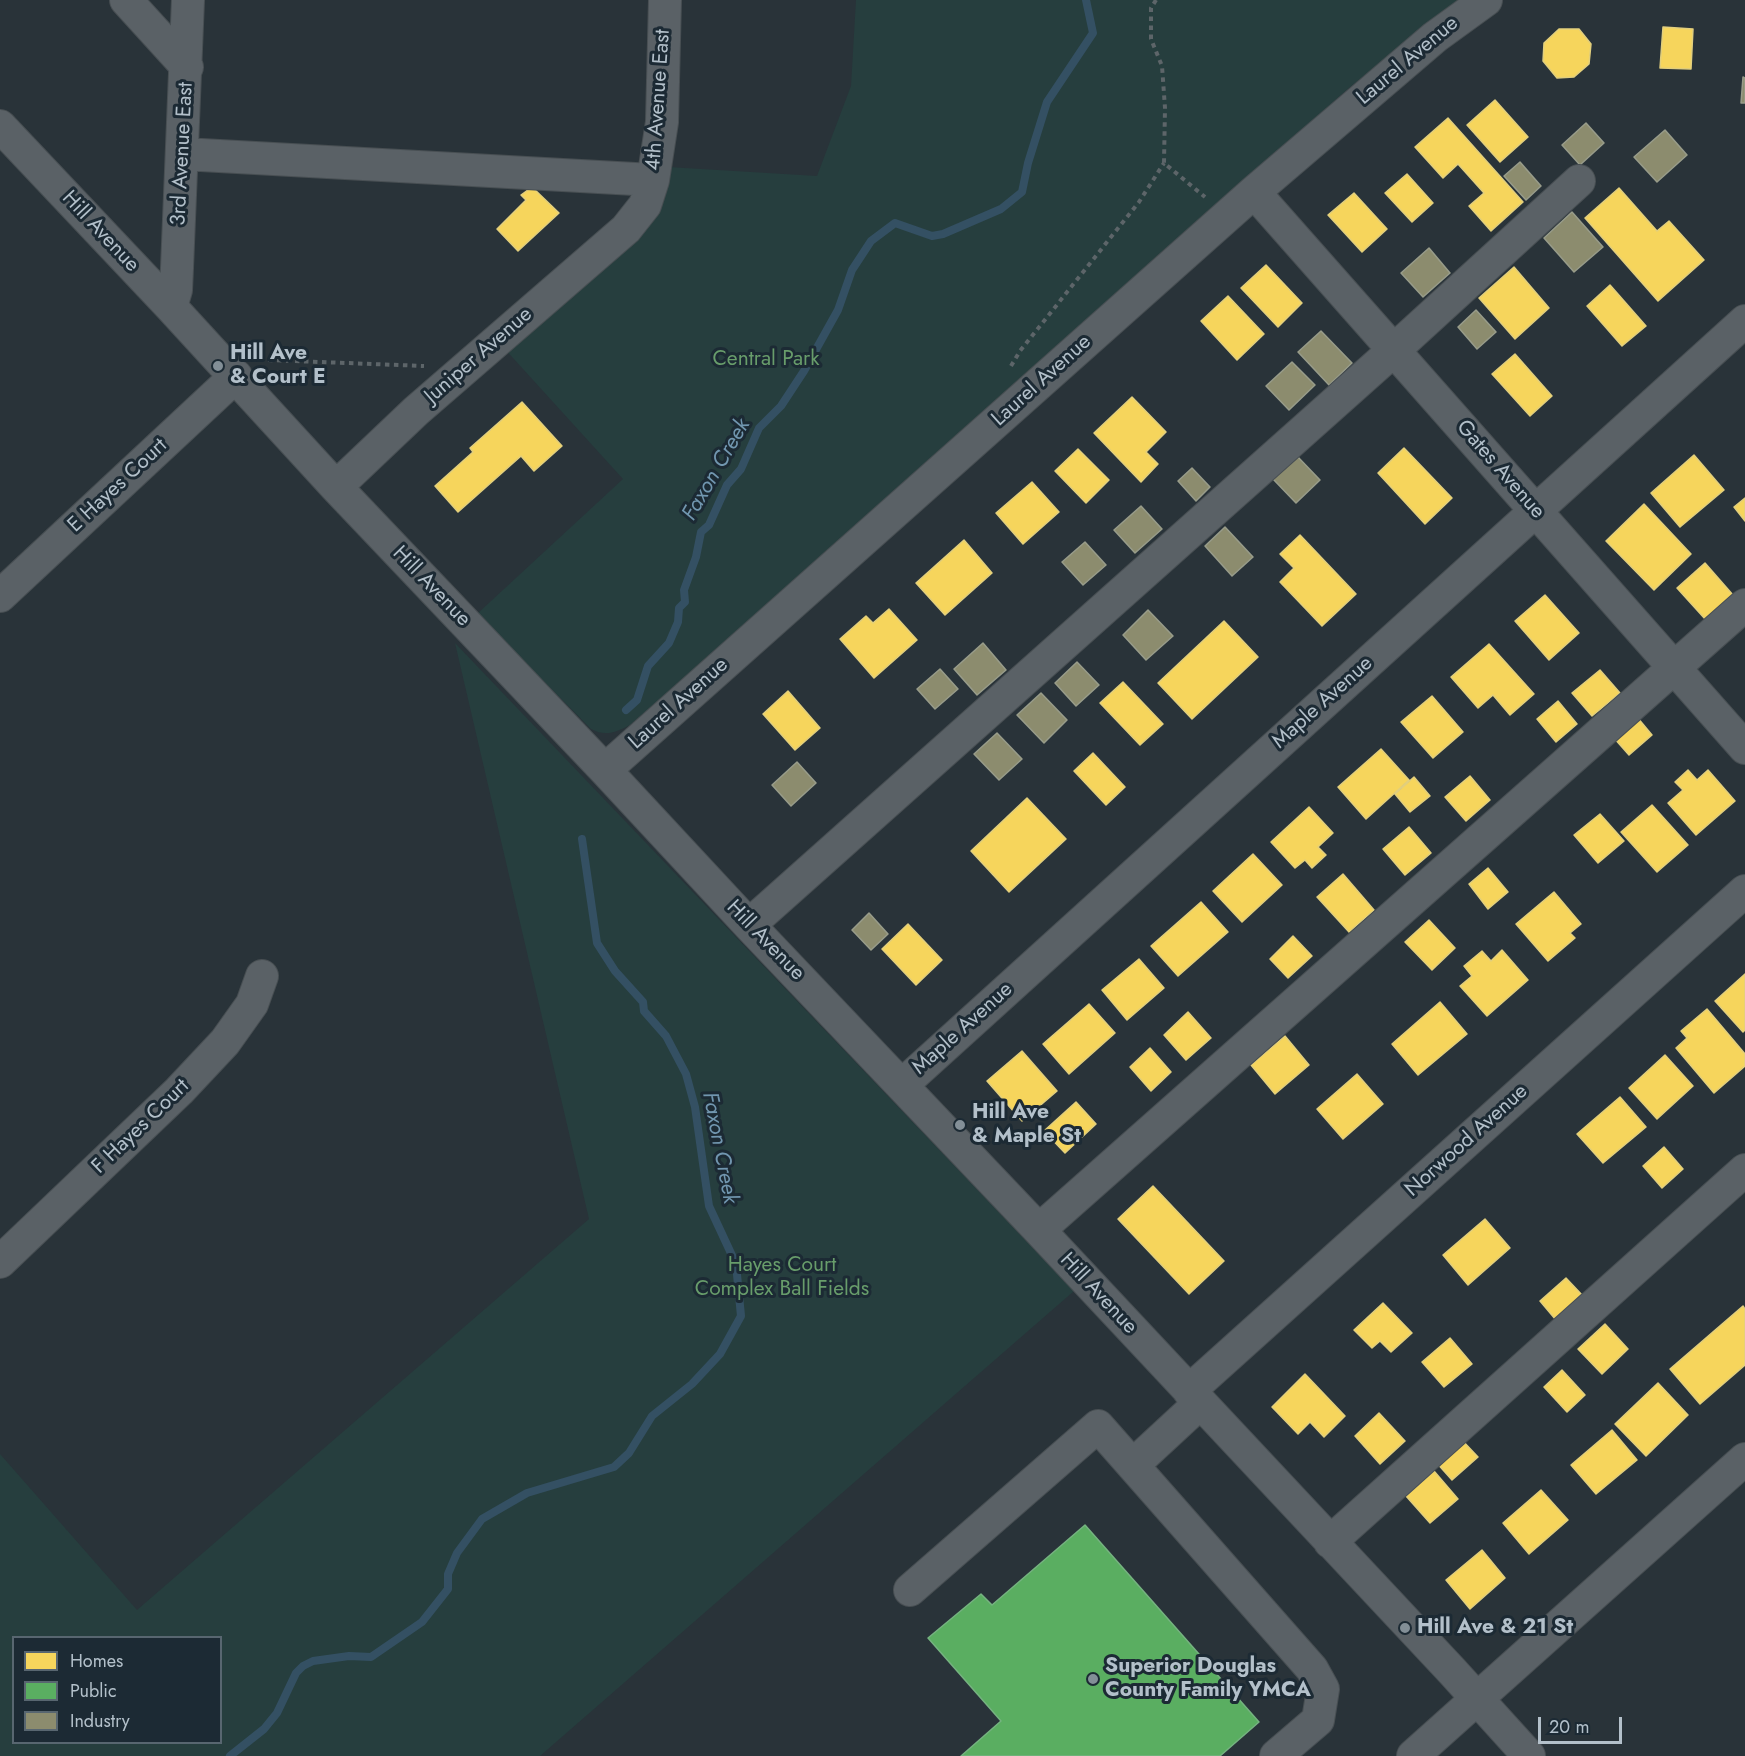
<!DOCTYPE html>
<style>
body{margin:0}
#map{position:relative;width:1745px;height:1756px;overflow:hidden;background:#293339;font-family:Jost,sans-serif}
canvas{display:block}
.legend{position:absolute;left:12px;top:1636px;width:210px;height:108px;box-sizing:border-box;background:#1c2a34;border:2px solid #586670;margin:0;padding:8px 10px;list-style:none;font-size:18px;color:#b3c0ca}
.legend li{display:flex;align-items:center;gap:12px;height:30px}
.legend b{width:30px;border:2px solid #586670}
.scale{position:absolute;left:1538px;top:1717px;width:84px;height:27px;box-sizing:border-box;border:3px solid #b3c0ca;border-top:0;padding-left:8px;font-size:18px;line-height:21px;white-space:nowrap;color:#b3c0ca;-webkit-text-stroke:4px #1c2a34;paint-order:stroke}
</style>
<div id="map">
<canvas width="1745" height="1756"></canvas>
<ul class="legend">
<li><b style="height:16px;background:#f6d55c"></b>Homes</li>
<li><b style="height:16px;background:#5aae61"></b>Public</li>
<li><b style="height:16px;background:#8c8c6e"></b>Industry</li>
</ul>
<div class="scale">20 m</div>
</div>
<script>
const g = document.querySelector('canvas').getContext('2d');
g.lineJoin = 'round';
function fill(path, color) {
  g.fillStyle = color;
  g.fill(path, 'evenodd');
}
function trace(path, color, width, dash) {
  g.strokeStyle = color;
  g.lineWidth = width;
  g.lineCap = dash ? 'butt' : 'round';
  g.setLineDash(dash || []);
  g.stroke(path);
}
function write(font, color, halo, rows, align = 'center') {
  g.font = font + ' Jost,sans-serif';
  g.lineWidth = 6;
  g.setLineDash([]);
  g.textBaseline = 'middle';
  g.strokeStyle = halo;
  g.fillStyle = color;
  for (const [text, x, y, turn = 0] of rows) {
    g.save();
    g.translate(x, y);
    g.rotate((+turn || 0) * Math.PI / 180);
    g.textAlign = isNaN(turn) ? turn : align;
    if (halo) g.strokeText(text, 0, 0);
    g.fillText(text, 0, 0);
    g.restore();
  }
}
const green = new Path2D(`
 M856,0H1460L1350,87L732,638L630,725C616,732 606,737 591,729L477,614L623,479L503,347L668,167L817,176L851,86Z
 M455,643L1074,1291L540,1756H0V1454L137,1610L589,1219ZM14,1638H220V1742H14Z`);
const homes = new Path2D(`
 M1663,27L1693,29L1691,69L1660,68Z
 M1559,29H1579L1591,44L1589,64L1574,77L1557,78L1543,61L1544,43Z
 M1495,100L1528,137L1500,162L1467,125Z
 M1448,118L1523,202L1491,231L1469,206L1484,193L1458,164L1443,178L1415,147Z
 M1407,174L1433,203L1412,222L1385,193Z
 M532,187L559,213L518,251L497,229L526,200L521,195Z
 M1619,188L1657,231L1669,221L1704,260L1658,301L1585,218Z
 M1354,193L1387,229L1362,252L1328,215Z
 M1266,265L1302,303L1278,327L1241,288Z
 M1514,267L1549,308L1515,339L1479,298Z
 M1610,285L1646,326L1622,346L1587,306Z
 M1228,296L1264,334L1237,360L1201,321Z
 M1515,354L1552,396L1530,416L1492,374Z
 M1132,397L1166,432L1146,452L1158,464L1141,482L1094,433Z
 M522,402L562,446L534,471L521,456L458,512L435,486L473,452L470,448Z
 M1404,448L1452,498L1425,524L1378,473Z
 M1078,449L1109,480L1086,503L1055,471Z
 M1694,455L1724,490L1680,527L1651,493Z
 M1032,482L1059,512L1023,544L996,513Z
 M1745,498V521L1734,507Z
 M1644,504L1691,554L1654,590L1606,541Z
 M1300,535L1356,594L1322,626L1280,582L1294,568L1280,554Z
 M964,540L992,573L945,615L916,583Z
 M1705,563L1733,595L1706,620L1677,588Z
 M1545,595L1579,633L1549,660L1515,621Z
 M889,609L917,640L874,678L840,639L866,616L873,623Z
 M1224,621L1258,657L1192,719L1158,683Z
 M1489,644L1534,694L1510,715L1493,695L1478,708L1451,677Z
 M1600,670L1620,693L1592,716L1572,693Z
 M1123,682L1163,724L1140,745L1100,703Z
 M788,691L820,728L795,750L763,714Z
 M1432,696L1463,732L1433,758L1401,722Z
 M1558,701L1577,724L1556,742L1537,719Z
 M1637,717L1652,735L1629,755L1614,738Z
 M1381,749L1409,780L1366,819L1338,787Z
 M1093,753L1125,787L1106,805L1074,771Z
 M1688,770L1697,780L1708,770L1735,801L1696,835L1668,803L1683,790L1675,782Z
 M1470,776L1490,800L1466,821L1445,797Z
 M1414,777L1430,796L1410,812L1395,794Z
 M1027,798L1066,839L1009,892L971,851Z
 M1652,805L1688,845L1657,872L1621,832Z
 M1309,807L1333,833L1318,847L1326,855L1312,868L1305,860L1295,868L1271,842Z
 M1600,814L1624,841L1598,863L1574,835Z
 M1409,827L1431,853L1405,875L1383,849Z
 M1253,854L1282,885L1242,922L1213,891Z
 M1488,868L1508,892L1488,909L1469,884Z
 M1343,874L1374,910L1349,932L1317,897Z
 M1554,892L1581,924L1570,933L1575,938L1548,961L1516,924Z
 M1201,902L1228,932L1178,976L1151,946Z
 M1429,920L1455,948L1432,970L1405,942Z
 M908,924L942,960L916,985L882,949Z
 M1293,936L1312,956L1288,978L1270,959Z
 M1502,950L1528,980L1487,1016L1460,986L1472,976L1464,966L1482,951L1491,961Z
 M1139,959L1164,988L1127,1020L1102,990Z
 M1745,974V1030L1743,1032L1715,1001Z
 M1440,1002L1467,1034L1418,1075L1392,1044Z
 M1089,1004L1115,1033L1069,1074L1043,1044Z
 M1707,1009L1745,1054V1066L1714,1093L1676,1048L1687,1038L1681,1031Z
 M1188,1012L1211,1038L1186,1060L1164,1035Z
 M1285,1036L1309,1065L1275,1094L1251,1065Z
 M1150,1048L1171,1072L1151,1091L1130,1067Z
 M1022,1051L1057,1091L1022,1121L987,1081Z
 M1665,1055L1693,1086L1657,1119L1629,1088Z
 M1357,1074L1383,1104L1343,1139L1317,1109Z
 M1620,1097L1646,1127L1603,1163L1577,1134Z
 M1076,1102L1096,1124L1065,1153L1044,1131Z
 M1664,1147L1683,1169L1662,1188L1643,1166Z
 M1153,1186L1224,1261L1189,1294L1118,1219Z
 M1485,1219L1510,1248L1468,1285L1443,1255Z
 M1566,1278L1583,1296L1556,1320L1540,1301Z
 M1383,1303L1412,1333L1391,1352L1380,1341L1372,1348L1354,1330Z
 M1743,1306L1745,1309V1365L1700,1404L1670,1369Z
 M1605,1324L1628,1349L1602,1374L1578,1349Z
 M1450,1338L1472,1364L1444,1387L1422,1362Z
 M1562,1370L1585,1395L1567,1412L1544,1387Z
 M1305,1374L1345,1416L1324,1437L1310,1422L1298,1434L1272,1407Z
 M1658,1383L1688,1415L1646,1456L1615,1424Z
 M1379,1413L1405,1441L1380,1464L1355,1436Z
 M1612,1430L1637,1460L1596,1494L1571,1465Z
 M1460,1438L1478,1457L1452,1480L1435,1461Z
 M1434,1471L1458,1499L1430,1523L1406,1496Z
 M1541,1490L1568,1520L1529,1554L1503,1523Z
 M1482,1550L1505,1578L1470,1609L1446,1580Z`);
const public = new Path2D(`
 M1085,1525L1259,1722L1220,1756H961L1001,1721L928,1638L981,1594L992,1605Z`);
const industry = new Path2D(`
 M1743,77L1745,78V103H1741Z
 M1586,123L1604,143L1580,165L1562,145Z
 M1665,130L1687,155L1657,182L1634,157Z
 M1520,162L1541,186L1526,200L1504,176Z
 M1572,212L1603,247L1574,272L1544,238Z
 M1429,248L1450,273L1423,297L1401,273Z
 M1476,310L1496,332L1477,349L1458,327Z
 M1321,331L1352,363L1329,385L1298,352Z
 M1292,362L1315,385L1289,410L1266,386Z
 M1297,456L1320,480L1296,503L1273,479Z
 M1192,468L1210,487L1196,501L1178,481Z
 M1141,506L1162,529L1135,553L1114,530Z
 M1225,527L1253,557L1232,576L1205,546Z
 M1085,542L1106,565L1083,585L1062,562Z
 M1148,610L1173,636L1146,660L1123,635Z
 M983,643L1006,670L977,695L954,669Z
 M1077,662L1099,685L1076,706L1055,683Z
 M940,669L958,689L935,709L917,689Z
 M1041,693L1067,720L1044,743L1017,715Z
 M997,733L1022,759L999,780L974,754Z
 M797,762L816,783L791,806L772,785Z
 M869,913L888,934L871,950L852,930Z`);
const stream = new Path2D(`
 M626,710L637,700L648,666L669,643L678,622L679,608L685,602L684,590L696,557L701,532L709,525L727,485L741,469L759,428L781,406L804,371L838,310L852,270L871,241L895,223L932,236L943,234L1001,209L1022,192L1028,163L1047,102L1093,33L1086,0
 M230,1756L264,1729L277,1713L296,1673L303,1666L313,1661L349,1656L371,1657L422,1622L448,1589V1574L457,1553L482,1519L527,1493L614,1467L629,1453L652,1416L692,1384L720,1354L741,1316L736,1264L709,1206L695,1107L686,1074L666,1036L644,1011L643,1002L615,971L597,943L582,839`);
const path = new Path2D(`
 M1156,0L1151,8V39L1162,66L1165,108L1164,163L1205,197
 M268,360L424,366
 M1011,366L1020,351L1139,202L1164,163`);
const minor = new Path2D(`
 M126,0L187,67
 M0,126L171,307L336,487L605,770L749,925L1039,1230L1452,1671L1529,1756
 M183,154L653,180
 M1254,192L1745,748
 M171,307L176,290L177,268L188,0
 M336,487L416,411L626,229L645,205L653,180L662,122L665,0
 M0,596L236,376
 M605,770L1254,192L1435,37L1486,0
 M749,925L1394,350L1579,181
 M902,1085L1745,321
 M1039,1230L1745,605
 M0,1262L179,1091L225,1042L252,1004L262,976
 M1189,1391L1745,891
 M1133,1465L1200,1403
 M1330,1542L1745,1170
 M910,1590L1098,1426L1312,1669L1323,1689L1318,1720L1276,1756
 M1413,1756L1745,1459`);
const markers = [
 [218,366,6,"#838f97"],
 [960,1125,6,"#838f97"],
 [1405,1628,6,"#838f97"],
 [1093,1679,6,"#838f97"]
];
const streetNames = [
 ["Laurel Avenue",1408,61,-40],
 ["4th Avenue East",659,100,-86],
 ["3rd Avenue East",183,154,-87],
 ["Hill Avenue",100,232,47],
 ["Juniper Avenue",479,356,-41],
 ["Laurel Avenue",1042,381,-42],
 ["Gates Avenue",1500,470,49],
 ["E Hayes Court",118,486,-43],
 ["Hill Avenue",431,587,46],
 ["Maple Avenue",1323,703,-42],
 ["Laurel Avenue",679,704,-42],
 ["Hill Avenue",765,941,46],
 ["Maple Avenue",963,1029,-42],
 ["F Hayes Court",141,1127,-44],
 ["Norwood Avenue",1467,1141,-42],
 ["Hill Avenue",1098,1294,47]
];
const poiNames = [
 ["Hill Ave",230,354],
 ["& Court E",230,378],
 ["Hill Ave",972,1113],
 ["& Maple St",972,1137],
 ["Hill Ave & 21 St",1417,1628],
 ["Superior Douglas",1105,1667],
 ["County Family YMCA",1105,1691]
];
const parkNames = [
 ["Central Park",766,360],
 ["Hayes Court",782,1266],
 ["Complex Ball Fields",782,1290]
];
const waterNames = [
 ["Faxon Creek",717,470,-60],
 ["Faxon Creek",719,1148,79]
];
fill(green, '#263e3e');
fill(homes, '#f6d55c');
trace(homes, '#e2cf7d', 1.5);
fill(public, '#5aae61');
trace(public, '#75b380', 1.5);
fill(industry, '#8c8c6e');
trace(industry, '#989c8a', 1.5);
trace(stream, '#345063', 8);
trace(minor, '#484f53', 34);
trace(path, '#5d6569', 4, [4.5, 4.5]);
trace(minor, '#5a6166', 32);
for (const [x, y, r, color] of markers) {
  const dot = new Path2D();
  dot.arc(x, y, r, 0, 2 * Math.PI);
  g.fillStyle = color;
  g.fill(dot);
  trace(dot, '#1c2a34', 2);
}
write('21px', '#b3c0ca', '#1c2a34', streetNames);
write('bold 21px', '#b3c0ca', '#1c2a34', poiNames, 'left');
write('21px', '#689d6b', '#1c2a34', parkNames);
write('italic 22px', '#7196af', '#1c2a34', waterNames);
</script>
